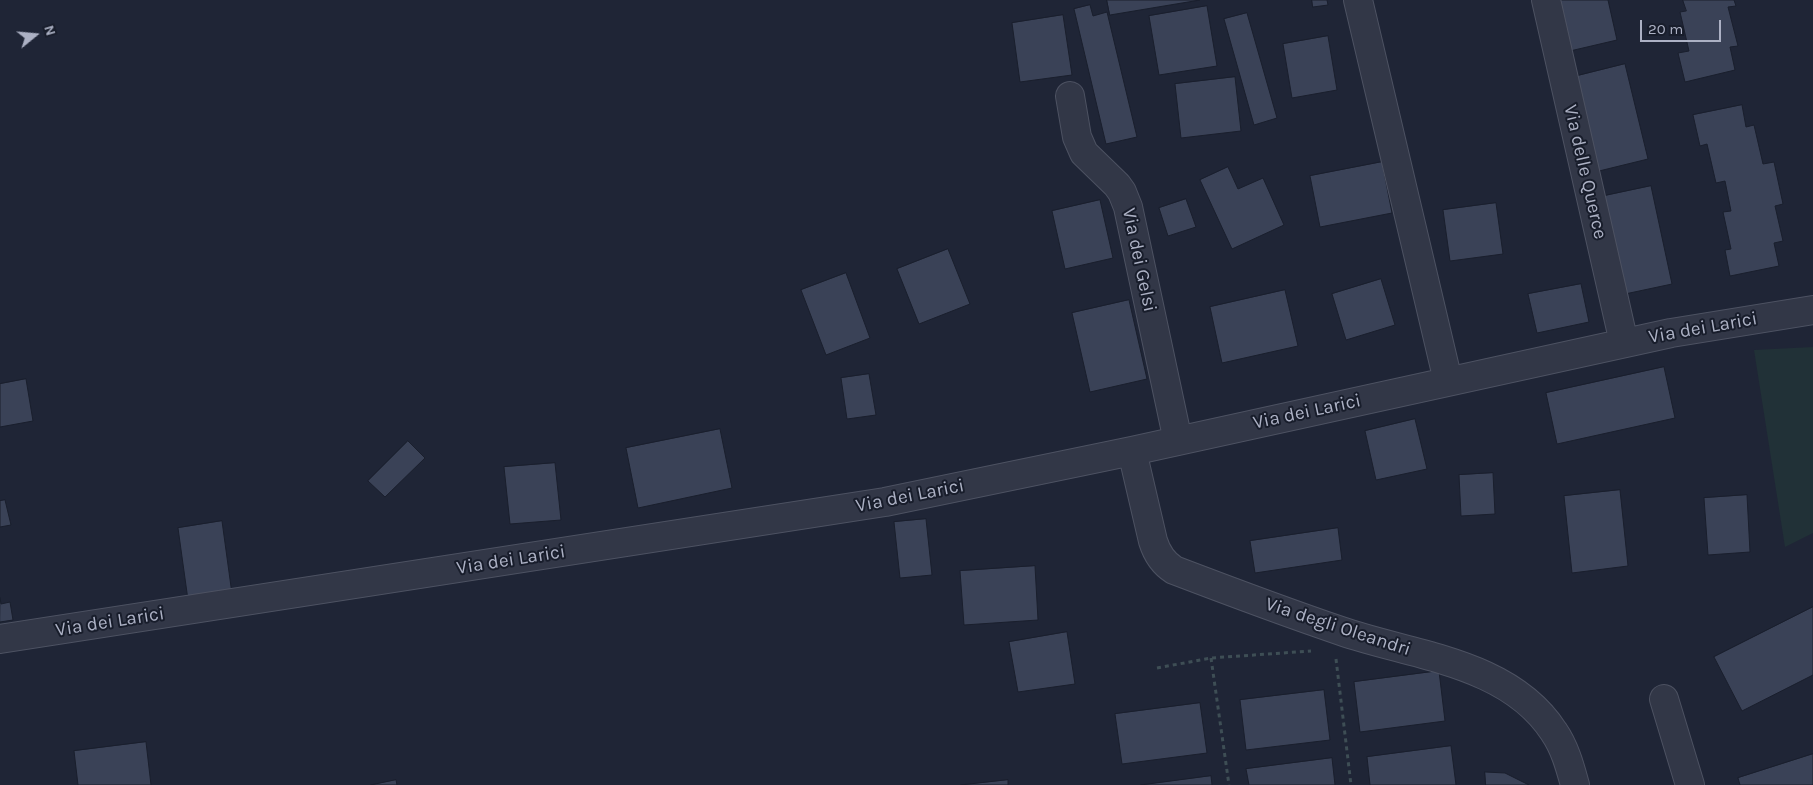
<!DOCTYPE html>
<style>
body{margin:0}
#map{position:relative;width:1813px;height:785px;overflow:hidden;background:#1f2536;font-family:Karla,sans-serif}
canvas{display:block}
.north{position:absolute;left:10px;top:10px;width:50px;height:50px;-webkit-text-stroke:4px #181d2b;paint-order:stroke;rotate:73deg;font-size:14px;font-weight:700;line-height:20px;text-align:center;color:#acb1c4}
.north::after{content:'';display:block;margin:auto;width:18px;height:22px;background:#acb1c4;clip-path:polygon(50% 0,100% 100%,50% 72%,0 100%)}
.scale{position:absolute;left:1640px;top:20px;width:81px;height:22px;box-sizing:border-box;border:2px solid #acb1c4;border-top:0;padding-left:6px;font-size:15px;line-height:18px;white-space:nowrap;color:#acb1c4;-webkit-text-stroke:4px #181d2b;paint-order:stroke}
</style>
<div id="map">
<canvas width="1813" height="785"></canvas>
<div class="north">N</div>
<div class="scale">20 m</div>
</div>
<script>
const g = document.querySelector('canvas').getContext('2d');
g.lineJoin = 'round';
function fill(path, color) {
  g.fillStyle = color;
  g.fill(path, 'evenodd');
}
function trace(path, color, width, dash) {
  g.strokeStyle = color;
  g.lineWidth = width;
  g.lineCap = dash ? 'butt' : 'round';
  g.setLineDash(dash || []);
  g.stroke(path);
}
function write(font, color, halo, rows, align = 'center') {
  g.font = font + ' Karla,sans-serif';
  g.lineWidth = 4;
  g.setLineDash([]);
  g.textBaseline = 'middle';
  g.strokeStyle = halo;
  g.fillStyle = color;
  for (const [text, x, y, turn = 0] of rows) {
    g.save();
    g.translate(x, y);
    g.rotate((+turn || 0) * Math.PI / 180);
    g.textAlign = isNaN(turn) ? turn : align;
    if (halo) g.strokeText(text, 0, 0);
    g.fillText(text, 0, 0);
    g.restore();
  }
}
const green = new Path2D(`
 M1813,347V533L1785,547L1754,350Z`);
const building = new Path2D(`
 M1107,0H1200L1110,15Z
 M1312,0H1327L1328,5L1313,7Z
 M1558,0H1608L1617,40L1570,51Z
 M1683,0H1734L1736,6L1728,7L1738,46L1730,47L1735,70L1685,82L1678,53L1689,51L1680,12L1686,11Z
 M1090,5L1093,16L1107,12L1137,137L1106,144L1074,9Z
 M1207,6L1217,66L1159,75L1149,16Z
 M1247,13L1277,118L1254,125L1224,19Z
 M1063,15L1072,75L1020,82L1012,23Z
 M1328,36L1337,90L1292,98L1283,44Z
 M1625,64L1648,159L1599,171L1577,76Z
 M1235,77L1241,131L1181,138L1175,84Z
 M1742,105L1746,127L1754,125L1763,164L1774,162L1783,204L1775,206L1783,241L1774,243L1779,266L1730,276L1725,250L1731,249L1723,212L1731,211L1725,181L1716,183L1707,144L1700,146L1693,115Z
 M1382,162L1392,213L1320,227L1310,176Z
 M1228,167L1238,189L1263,178L1284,225L1232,249L1200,180Z
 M1651,186L1672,284L1625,294L1604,196Z
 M1186,199L1196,227L1168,236L1159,208Z
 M1100,200L1113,258L1065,269L1052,211Z
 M1496,203L1503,254L1450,261L1443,210Z
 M948,249L970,304L919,324L897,269Z
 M846,273L870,338L826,355L801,290Z
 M1381,279L1395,325L1346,340L1332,294Z
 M1581,284L1589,322L1537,333L1528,294Z
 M1285,290L1298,346L1222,363L1210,307Z
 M1129,300L1147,379L1090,392L1072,313Z
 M1664,367L1675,418L1557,444L1546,393Z
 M869,374L876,415L847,419L841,378Z
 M26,379L33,421L0,427V384Z
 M1415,419L1427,469L1376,480L1365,431Z
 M720,429L732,488L638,508L626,448Z
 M408,441L425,458L385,497L368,481Z
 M555,463L561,520L510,524L504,467Z
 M1493,473L1495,514L1461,516L1459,475Z
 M1620,490L1628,566L1572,573L1564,496Z
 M1747,495L1750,552L1708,555L1704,498Z
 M5,500L11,525L0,527V501Z
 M926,519L932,575L900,578L894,522Z
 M222,521L232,594L188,600L178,528Z
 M1338,528L1342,560L1255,573L1250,541Z
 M1035,566L1038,620L964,625L960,571Z
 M0,598L1,604L10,602L13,620L0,622Z
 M1813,607V675L1742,711L1714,657Z
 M1067,632L1075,684L1018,692L1009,642Z
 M1439,671L1445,721L1360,732L1354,682Z
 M1324,690L1330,740L1246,750L1240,700Z
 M1200,703L1207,753L1122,764L1115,714Z
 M146,742L151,785H78L74,751Z
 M1451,746L1456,785H1370L1367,757Z
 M1813,754V785H1740L1738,778Z
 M1332,758L1335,785H1249L1246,769Z
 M1485,772L1505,773L1529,785H1486Z
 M1211,776L1212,785H1141Z
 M396,780L397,785H371Z
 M1008,780V785H961Z`);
const path = new Path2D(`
 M1211,658L1229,785
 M1336,659L1351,785
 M1157,668L1211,658L1311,651`);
const minor = new Path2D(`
 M1358,0L1448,381
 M1546,0L1624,343
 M1070,96L1077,137L1084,153L1117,185L1122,192L1128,207L1178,441
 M1132,451L1153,541C1157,554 1163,563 1174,570C1229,591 1285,612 1341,631C1413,656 1509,662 1554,732C1565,748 1570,767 1575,785
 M0,639L885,502L1132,451L1671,333L1813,310
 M1664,699L1690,785`);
const streetNames = [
 ["Via delle Querce",1585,172,77],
 ["Via dei Gelsi",1139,260,78],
 ["Via dei Larici",1703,328,-10],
 ["Via dei Larici",1307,412,-12],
 ["Via dei Larici",910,496,-11],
 ["Via dei Larici",511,560,-9],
 ["Via dei Larici",110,622,-9],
 ["Via degli Oleandri",1338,627,18]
];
fill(green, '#213137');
fill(building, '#3a4257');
trace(building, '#1a1f2d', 1);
trace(minor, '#4d5262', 30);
trace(path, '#3e4e55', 3, [4, 4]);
trace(minor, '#323747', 28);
write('19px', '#acb1c4', '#181d2b', streetNames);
</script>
